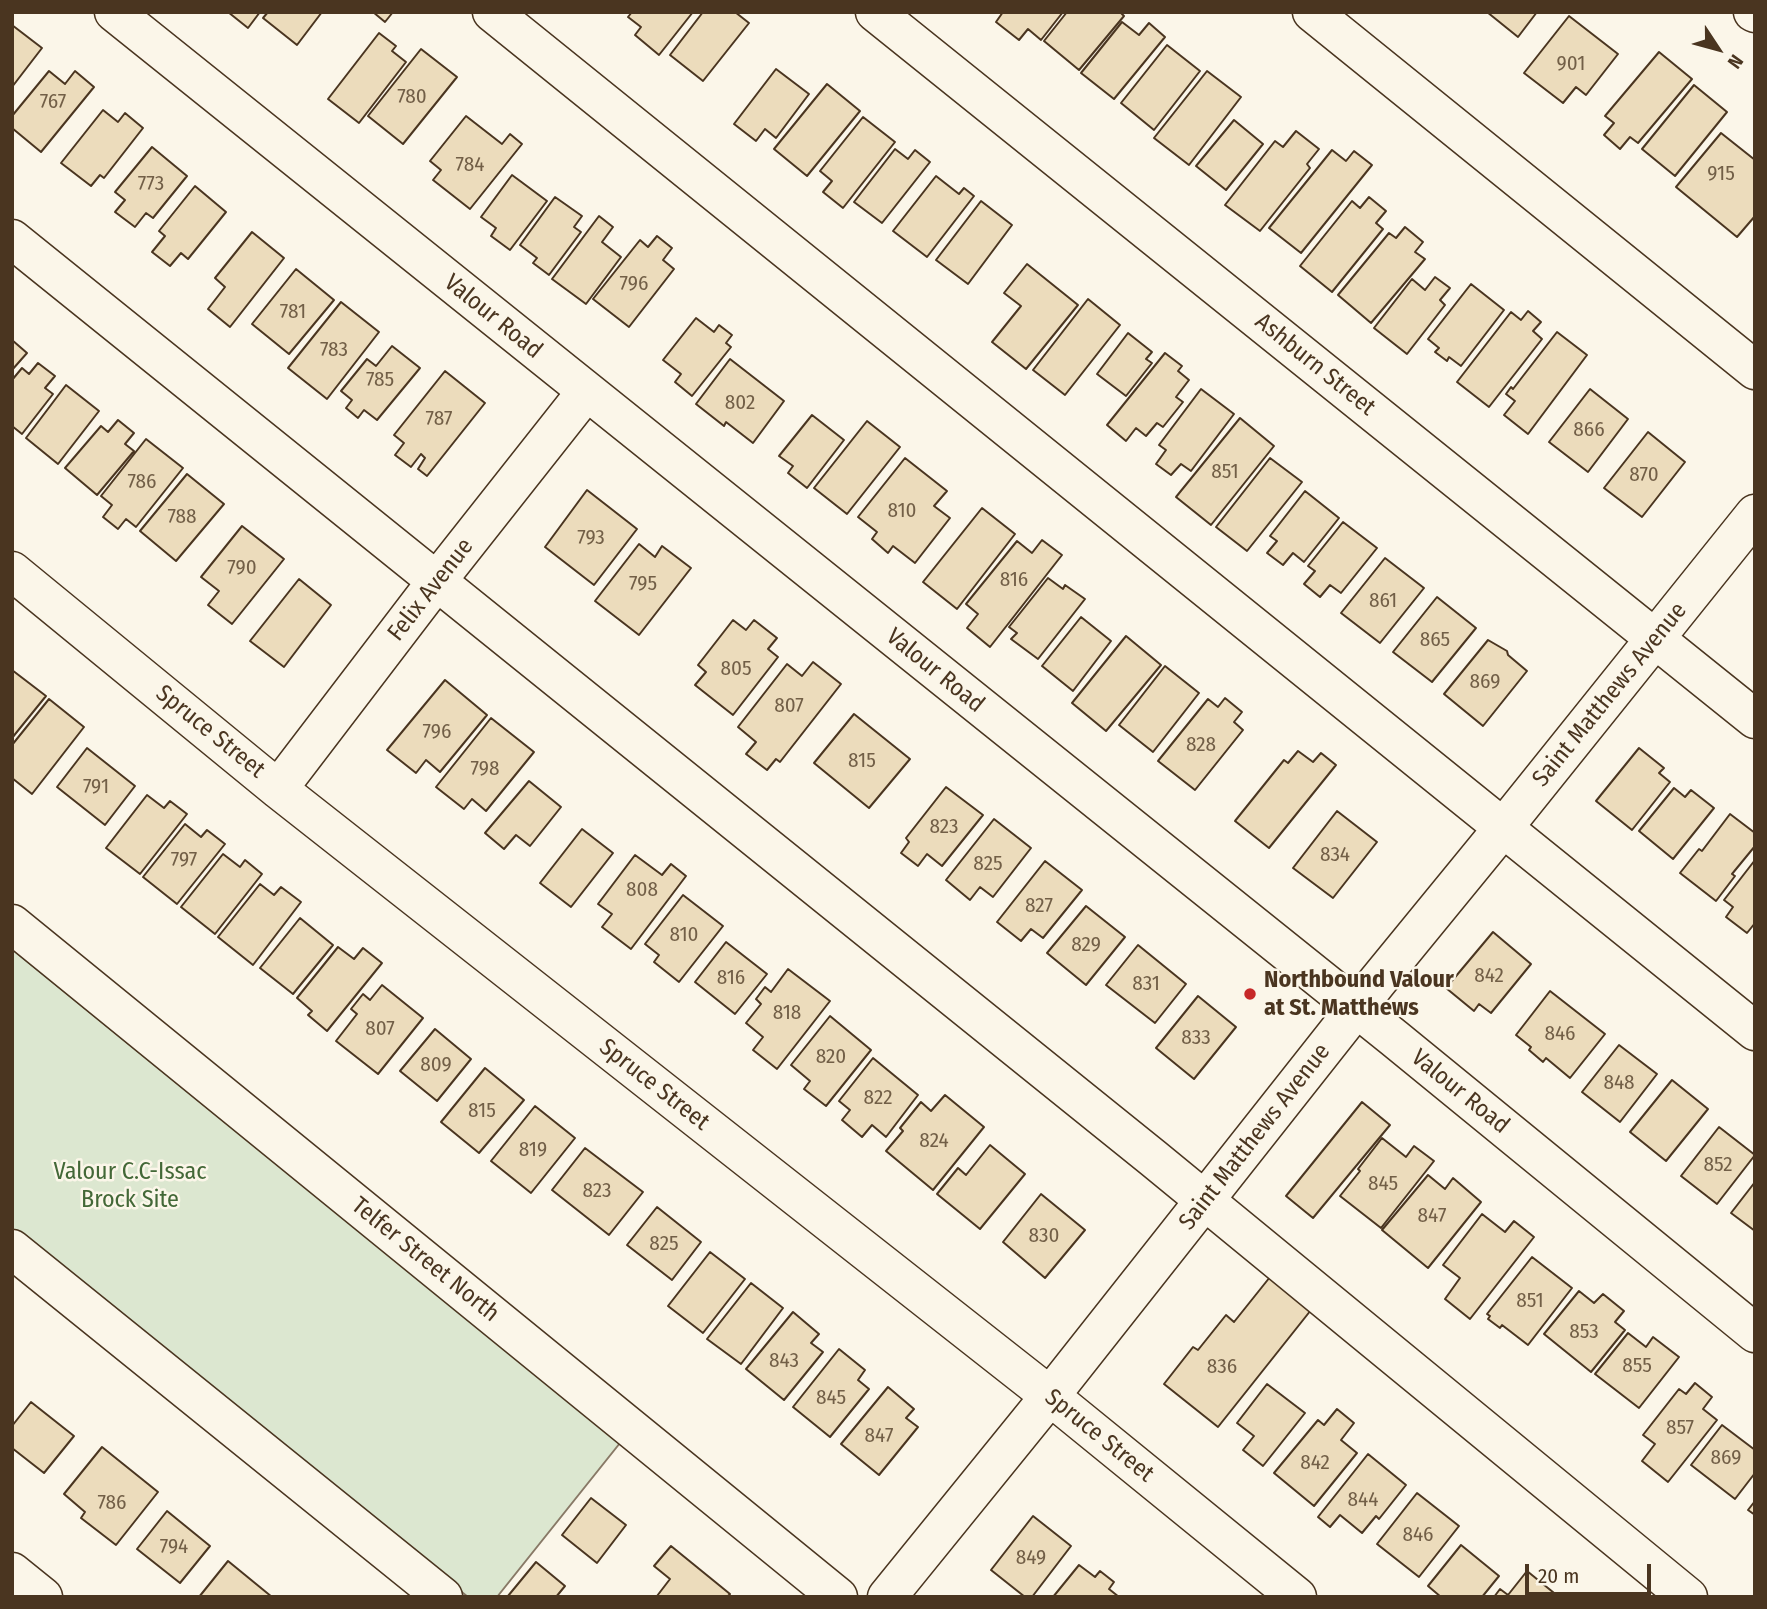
<!DOCTYPE html>
<style>
body{margin:0}
#map{position:relative;width:1767px;height:1609px;overflow:hidden;background:#fbf6e9;font-family:"Fira Sans Condensed",sans-serif}
canvas{display:block}
.frame{position:absolute;inset:0;border:14px solid #4a3520;pointer-events:none}
.north{position:absolute;left:1683px;top:14px;width:70px;height:70px;-webkit-text-stroke:5px #fbf6e9;paint-order:stroke;rotate:126deg;font-size:19px;font-weight:700;line-height:28px;text-align:center;color:#4a3520}
.north::after{content:'';display:block;margin:auto;width:24px;height:32px;background:#4a3520;clip-path:polygon(50% 0,100% 100%,50% 72%,0 100%)}
.scale{position:absolute;left:1525px;top:1564px;width:126px;height:32px;box-sizing:border-box;border:4px solid #4a3520;border-top:0;padding-left:9px;font-size:21px;line-height:24px;white-space:nowrap;color:#4a3520;-webkit-text-stroke:5px #fbf6e9;paint-order:stroke}
</style>
<div id="map">
<canvas width="1767" height="1609"></canvas>
<div class="frame"></div>
<div class="north">N</div>
<div class="scale">20 m</div>
</div>
<script>
const g = document.querySelector('canvas').getContext('2d');
g.lineJoin = 'round';
function fill(path, color) {
  g.fillStyle = color;
  g.fill(path, 'evenodd');
}
function trace(path, color, width, dash) {
  g.strokeStyle = color;
  g.lineWidth = width;
  g.lineCap = dash ? 'butt' : 'round';
  g.setLineDash(dash || []);
  g.stroke(path);
}
function write(font, color, halo, rows, align = 'center') {
  g.font = font + ' "Fira Sans Condensed",sans-serif';
  g.lineWidth = 5;
  g.setLineDash([]);
  g.textBaseline = 'middle';
  g.strokeStyle = halo;
  g.fillStyle = color;
  for (const [text, x, y, turn = 0] of rows) {
    g.save();
    g.translate(x, y);
    g.rotate((+turn || 0) * Math.PI / 180);
    g.textAlign = isNaN(turn) ? turn : align;
    if (halo) g.strokeText(text, 0, 0);
    g.fillText(text, 0, 0);
    g.restore();
  }
}
const green = new Path2D(`
 M12,949L620,1443L497,1597H468L12,1231Z`);
const building = new Path2D(`
 M228,12H260L248,28Z
 M268,12H322L297,45L263,18Z
 M373,12H393L385,22Z
 M632,12H693L659,55L635,35L641,27L628,17Z
 M703,12H735L749,23L703,81L670,55Z
 M1003,12H1063L1041,40L1028,29L1019,40L996,22Z
 M1067,12H1120L1124,16L1079,70L1044,41Z
 M1487,12H1537L1518,37Z
 M1569,16L1618,54L1586,95L1576,87L1563,103L1524,73Z
 M1122,22L1139,35L1149,23L1165,37L1114,99L1081,73Z
 M12,25L42,48L12,87Z
 M379,33L396,46L392,51L406,62L359,123L328,99Z
 M1167,45L1200,71L1154,130L1121,103Z
 M421,49L457,77L403,144L368,116Z
 M1659,52L1692,79L1638,143L1630,137L1620,149L1604,135L1614,123L1605,116Z
 M776,69L809,94L776,138L765,129L756,141L734,124Z
 M49,71L65,84L75,71L94,87L41,152L12,128V116Z
 M1207,71L1241,97L1189,165L1154,138Z
 M827,84L860,111L807,176L774,149Z
 M1694,85L1727,112L1675,176L1642,149Z
 M103,110L118,122L125,113L143,128L104,178L100,175L91,186L61,163Z
 M466,116L502,144L510,134L522,144L470,209L433,180L441,170L430,161Z
 M863,117L895,142L843,208L823,192L832,181L820,171Z
 M1234,120L1263,144L1226,190L1196,166Z
 M1296,131L1319,149L1307,164L1310,168L1260,231L1225,205L1275,141L1283,147Z
 M1721,133L1755,160V216L1737,237L1676,187Z
 M152,147L187,176L153,218L146,213L135,227L115,212L125,200L115,192Z
 M895,149L908,159L915,150L930,162L882,223L854,202Z
 M1332,150L1346,161L1354,151L1372,165L1301,253L1269,228Z
 M512,175L547,201L510,250L491,236L496,228L481,217Z
 M936,176L959,194L964,188L974,196L927,257L893,231Z
 M195,186L226,212L188,259L181,253L170,266L152,252L165,236L159,231Z
 M555,197L582,216L574,227L581,232L549,275L533,263L537,258L520,245Z
 M1369,197L1386,211L1376,223L1383,229L1332,292L1300,266L1352,201L1360,208Z
 M981,201L1012,225L968,284L936,260Z
 M599,216L613,227L602,242L621,257L586,304L552,279Z
 M1405,227L1423,242L1415,252L1425,259L1371,323L1338,295L1389,233L1396,238Z
 M252,232L284,258L230,327L208,309L225,287L215,278Z
 M657,236L672,248L663,260L674,269L629,327L593,299L640,240L648,247Z
 M1027,264L1078,305L1026,369L992,342L1021,306L1004,293Z
 M296,269L334,300L289,354L252,324Z
 M1435,277L1450,288L1440,300L1445,305L1407,354L1374,328L1412,279L1425,290Z
 M1471,284L1504,310L1461,366L1449,357L1447,361L1435,352L1439,348L1428,339Z
 M1088,299L1120,325L1065,395L1033,370Z
 M341,302L379,332L327,399L288,368Z
 M1528,311L1541,322L1533,331L1542,339L1489,407L1457,382L1511,312L1521,320Z
 M696,318L714,332L719,325L732,335L726,343L731,347L692,396L675,382L681,374L663,360Z
 M1557,332L1587,355L1528,434L1504,415L1515,401L1506,394L1511,387L1513,389Z
 M1128,333L1152,352L1146,359L1152,363L1126,396L1097,374Z
 M12,340L27,353L12,370Z
 M392,346L420,368L377,420L364,410L358,418L346,408L352,400L341,391L367,359L376,366Z
 M1165,353L1182,366L1178,371L1189,380L1176,397L1183,402L1163,427L1157,423L1146,436L1136,428L1126,441L1107,425Z
 M730,359L784,401L753,443L726,422L724,426L696,404Z
 M38,363L55,376L45,388L53,394L22,434L12,426V380L22,368L29,374Z
 M445,371L485,403L427,476L418,469L425,458L421,454L411,467L395,455L404,443L394,435Z
 M66,385L99,411L58,464L26,438Z
 M1201,389L1234,414L1191,471L1181,464L1171,475L1156,464L1166,450L1159,445Z
 M1590,389L1628,419L1588,472L1549,442Z
 M812,415L844,440L807,488L788,473L793,466L779,456Z
 M1240,418L1274,446L1211,525L1176,497Z
 M118,420L134,433L125,444L134,451L97,495L65,468L101,426L108,432Z
 M867,421L900,447L847,514L814,488Z
 M1648,432L1685,462L1642,517L1604,488Z
 M146,439L183,468L136,527L126,519L118,529L103,517L112,505L101,496Z
 M905,458L947,491L934,506L950,518L915,563L893,546L888,553L872,539L877,532L858,517Z
 M1270,458L1302,482L1247,551L1216,527Z
 M187,474L224,504L176,561L140,531Z
 M587,490L637,529L594,585L545,547Z
 M1305,491L1339,518L1304,562L1293,553L1283,565L1267,553L1277,541L1270,536Z
 M982,508L1015,534L957,609L923,582Z
 M1343,522L1377,548L1341,593L1330,585L1320,597L1304,584L1315,571L1308,566Z
 M242,526L284,559L232,624L208,605L219,591L201,577Z
 M1042,540L1062,555L990,647L967,628L978,614L966,604L1017,541L1032,553Z
 M639,544L655,557L662,546L691,568L639,635L595,601Z
 M1385,558L1424,588L1380,643L1341,613Z
 M1048,578L1063,589L1065,585L1085,599L1038,659L1011,639L1017,633L1009,627Z
 M299,579L331,605L284,667L250,641Z
 M1437,597L1476,628L1432,682L1393,652Z
 M1081,617L1111,641L1073,691L1042,666Z
 M733,620L746,630L754,620L777,638L768,649L778,657L733,715L695,685L706,672L698,665Z
 M1126,636L1161,665L1106,731L1072,703Z
 M1488,640L1507,651L1508,655L1527,671L1483,726L1444,694Z
 M813,662L841,684L780,762L776,759L767,770L746,754L756,742L738,727L787,664L802,676Z
 M1165,666L1199,693L1153,752L1119,725Z
 M12,670L46,696L12,738Z
 M445,680L487,715L440,772L426,760L416,773L387,750Z
 M1225,698L1242,712L1234,722L1243,730L1195,790L1158,761L1208,699L1218,707Z
 M49,699L84,727L32,794L12,778V745Z
 M854,714L910,759L869,808L814,763Z
 M491,718L534,752L486,811L472,799L464,809L436,787Z
 M87,748L135,786L105,825L57,787Z
 M1639,748L1664,768L1659,773L1670,782L1632,830L1596,801Z
 M1298,751L1313,762L1321,753L1336,765L1269,848L1235,821L1284,760L1288,763Z
 M529,781L561,807L530,846L516,835L504,849L485,833Z
 M946,787L983,815L942,866L927,854L918,866L901,853L909,842L906,838Z
 M1674,788L1685,797L1691,790L1714,808L1673,859L1639,831Z
 M147,795L164,808L170,801L187,814L140,874L106,848Z
 M1337,811L1377,842L1333,898L1293,868Z
 M1730,814L1755,833V846L1732,874L1735,876L1716,901L1680,873L1699,849L1702,851Z
 M994,819L1031,848L993,897L980,887L970,900L946,880Z
 M185,824L201,837L207,830L225,844L177,904L143,877Z
 M582,829L613,853L571,907L540,883Z
 M223,854L240,867L245,860L262,874L215,934L181,907Z
 M635,855L662,875L671,864L686,876L631,949L602,927L612,914L598,904Z
 M1755,860V923L1747,933L1726,917L1733,907L1724,900Z
 M1045,861L1082,890L1043,938L1031,929L1021,941L997,922Z
 M260,884L274,895L281,887L301,902L253,965L218,937Z
 M683,895L723,926L679,982L654,962L659,955L645,944Z
 M1086,906L1125,937L1086,985L1047,953Z
 M300,918L333,945L293,994L260,968Z
 M1493,932L1531,964L1491,1013L1479,1004L1474,1011L1446,988Z
 M726,942L767,974L735,1014L695,982Z
 M1138,945L1186,984L1155,1023L1106,985Z
 M338,947L354,959L363,948L382,963L327,1031L308,1015L312,1011L297,998Z
 M788,969L830,1001L777,1069L753,1050L763,1037L746,1023L761,1004L756,999L765,987L771,992Z
 M382,985L423,1018L378,1074L336,1041L357,1014L351,1009L363,994L370,1000Z
 M1550,991L1605,1034L1570,1078L1546,1058L1543,1062L1529,1050L1531,1047L1516,1035Z
 M1198,996L1236,1027L1194,1079L1156,1048Z
 M830,1016L871,1050L826,1106L804,1089L810,1081L791,1065Z
 M435,1029L471,1059L437,1101L400,1071Z
 M1619,1045L1657,1074L1620,1122L1582,1092Z
 M873,1058L918,1095L886,1137L872,1125L862,1137L842,1120L850,1110L839,1101Z
 M485,1068L524,1100L479,1153L441,1122Z
 M1672,1080L1708,1109L1666,1161L1630,1132Z
 M945,1095L984,1127L933,1190L886,1151L903,1131L900,1128L921,1102L931,1111Z
 M1362,1102L1390,1125L1313,1218L1286,1196Z
 M535,1106L575,1138L531,1193L491,1161Z
 M1719,1127L1755,1155L1717,1204L1681,1176Z
 M1382,1138L1406,1157L1414,1146L1434,1161L1381,1228L1340,1196L1360,1171L1358,1169Z
 M990,1145L1025,1174L980,1229L937,1194L958,1168L966,1175Z
 M585,1148L643,1192L609,1235L552,1190Z
 M1428,1175L1445,1189L1453,1178L1481,1202L1428,1268L1382,1230Z
 M1755,1182V1231L1731,1213Z
 M1041,1194L1085,1230L1045,1278L1003,1242Z
 M657,1207L701,1242L672,1280L627,1245Z
 M1482,1214L1505,1232L1514,1221L1534,1237L1470,1319L1445,1299L1460,1278L1443,1265Z
 M710,1252L745,1279L703,1333L668,1306Z
 M1532,1257L1572,1288L1528,1345L1502,1325L1500,1328L1488,1319L1490,1316L1487,1314Z
 M1270,1277L1311,1310L1218,1427L1164,1384L1193,1347L1198,1350L1226,1315L1234,1322Z
 M751,1283L783,1308L741,1364L707,1339Z
 M1579,1291L1594,1303L1603,1294L1624,1311L1615,1322L1625,1330L1591,1372L1544,1334Z
 M793,1312L819,1334L811,1343L823,1352L784,1400L746,1369Z
 M1628,1333L1646,1347L1653,1337L1679,1357L1639,1408L1595,1374Z
 M839,1349L865,1370L858,1380L869,1389L830,1437L793,1407Z
 M1695,1383L1712,1397L1703,1409L1717,1420L1668,1482L1642,1461L1655,1444L1643,1435L1679,1389L1686,1394Z
 M1267,1384L1305,1413L1263,1466L1243,1450L1254,1436L1237,1423Z
 M888,1387L914,1409L906,1418L918,1427L879,1475L841,1444Z
 M31,1402L74,1436L44,1473L12,1448V1426Z
 M1337,1409L1354,1423L1341,1440L1357,1453L1314,1506L1274,1473L1318,1420L1324,1425Z
 M1722,1425L1755,1450V1473L1735,1499L1691,1465Z
 M102,1447L158,1492L116,1545L81,1518L85,1512L64,1494Z
 M1368,1454L1406,1485L1379,1519L1376,1516L1362,1533L1340,1515L1330,1527L1318,1517Z
 M1417,1493L1459,1526L1419,1577L1377,1544Z
 M591,1498L626,1525L597,1563L562,1535Z
 M1755,1501V1515L1748,1510Z
 M167,1511L210,1546L180,1583L137,1549Z
 M1033,1516L1071,1546L1032,1597H1025L991,1570Z
 M1461,1545L1499,1576L1482,1597H1441L1428,1586Z
 M671,1546L730,1594L727,1597L657,1596L670,1579L654,1566Z
 M228,1561L272,1597H199Z
 M536,1562L565,1586L556,1597H509L508,1596Z
 M1079,1565L1095,1577L1100,1571L1114,1582L1109,1589L1119,1597H1053Z
 M1527,1571L1559,1597H1494L1500,1589L1508,1595Z`);
const minor = new Path2D(`
 M114,12L1394,1038L1755,1333
 M492,12L1755,1031
 M875,12L1755,719
 M1312,12L1755,370
 M1753,12L1755,13
 M12,239L1153,1158L1688,1597
 M12,571L278,789L1050,1396L1297,1597
 M278,789L436,582L586,392
 M12,924L838,1597
 M12,1249L443,1597
 M12,1572L43,1597
 M887,1597L1050,1396L1377,982L1503,828L1755,514`);
const markers = [
 [1250,994,7,"#c62828"]
];
const numberNames = [
 ["901",1571,64],
 ["780",412,97],
 ["767",53,102],
 ["784",470,165],
 ["915",1721,174],
 ["773",151,184],
 ["796",634,284],
 ["781",293,312],
 ["783",334,350],
 ["785",380,380],
 ["802",740,403],
 ["787",439,419],
 ["866",1589,430],
 ["851",1225,472],
 ["870",1644,475],
 ["786",142,482],
 ["810",902,511],
 ["788",182,517],
 ["793",591,538],
 ["790",242,568],
 ["816",1014,580],
 ["795",643,584],
 ["861",1383,601],
 ["865",1435,640],
 ["805",736,669],
 ["869",1485,682],
 ["807",789,706],
 ["796",437,732],
 ["828",1201,745],
 ["815",862,761],
 ["798",485,769],
 ["791",96,787],
 ["823",944,827],
 ["834",1335,855],
 ["797",184,860],
 ["825",988,864],
 ["808",642,890],
 ["827",1039,906],
 ["810",684,935],
 ["829",1086,945],
 ["842",1489,976],
 ["816",731,978],
 ["831",1146,984],
 ["818",787,1013],
 ["807",380,1029],
 ["846",1560,1034],
 ["833",1196,1038],
 ["820",831,1057],
 ["809",436,1065],
 ["848",1619,1083],
 ["822",878,1098],
 ["815",482,1111],
 ["824",934,1141],
 ["819",533,1150],
 ["852",1718,1165],
 ["845",1383,1184],
 ["823",597,1191],
 ["847",1432,1216],
 ["830",1044,1236],
 ["825",664,1244],
 ["851",1530,1301],
 ["853",1584,1332],
 ["843",784,1361],
 ["855",1637,1366],
 ["836",1222,1367],
 ["845",831,1398],
 ["857",1680,1428],
 ["847",879,1436],
 ["869",1726,1458],
 ["842",1315,1463],
 ["844",1363,1500],
 ["786",112,1503],
 ["846",1418,1535],
 ["794",174,1547],
 ["849",1031,1558]
];
const streetNames = [
 ["Valour Road",493,317,39],
 ["Ashburn Street",1315,365,39],
 ["Felix Avenue",431,590,-52],
 ["Valour Road",935,671,39],
 ["Saint Matthews Avenue",1610,695,-51],
 ["Spruce Street",210,732,39],
 ["Spruce Street",654,1085,38],
 ["Valour Road",1460,1092,39],
 ["Saint Matthews Avenue",1255,1137,-52],
 ["Telfer Street North",425,1260,39],
 ["Spruce Street",1099,1436,39]
];
const poiNames = [
 ["Northbound Valour",1264,980],
 ["at St. Matthews",1264,1008]
];
const parkNames = [
 ["Valour C.C-Issac",130,1172],
 ["Brock Site",130,1200]
];
fill(green, '#dce7d0');
trace(green, '#887966', 2);
fill(building, '#ecdcbc');
trace(building, '#4a3520', 2);
trace(minor, '#4a3520', 41);
trace(minor, '#fbf6e9', 38);
for (const [x, y, r, color] of markers) {
  const dot = new Path2D();
  dot.arc(x, y, r, 0, 2 * Math.PI);
  g.fillStyle = color;
  g.fill(dot);
  trace(dot, '#fbf6e9', 2.5);
}
write('21px', '#725f47', null, numberNames);
write('24px', '#4a3520', '#fbf6e9', streetNames);
write('bold 24px', '#4a3520', '#fbf6e9', poiNames, 'left');
write('24px', '#436837', '#fbf6e9', parkNames);
</script>
